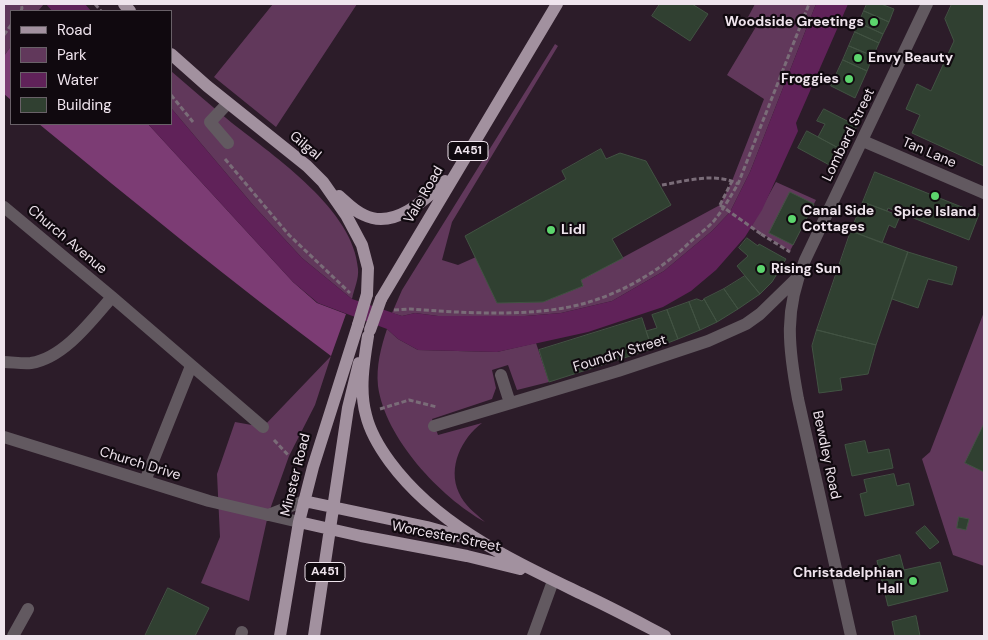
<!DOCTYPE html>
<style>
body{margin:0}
#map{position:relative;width:988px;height:640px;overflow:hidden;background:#2c1c29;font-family:"DM Sans",sans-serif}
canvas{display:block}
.frame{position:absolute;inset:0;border:5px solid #efe4ed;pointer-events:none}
.legend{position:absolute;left:10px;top:10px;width:162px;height:115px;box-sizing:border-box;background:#10090f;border:1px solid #696168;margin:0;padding:6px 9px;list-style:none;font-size:15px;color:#efe4ed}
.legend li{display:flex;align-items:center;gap:10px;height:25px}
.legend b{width:25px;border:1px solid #696168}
</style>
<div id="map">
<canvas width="988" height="640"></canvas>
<div class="frame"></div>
<ul class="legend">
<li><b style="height:6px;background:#a2919f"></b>Road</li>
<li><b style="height:14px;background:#61385b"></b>Park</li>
<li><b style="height:14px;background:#602259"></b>Water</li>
<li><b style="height:14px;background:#304031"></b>Building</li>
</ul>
</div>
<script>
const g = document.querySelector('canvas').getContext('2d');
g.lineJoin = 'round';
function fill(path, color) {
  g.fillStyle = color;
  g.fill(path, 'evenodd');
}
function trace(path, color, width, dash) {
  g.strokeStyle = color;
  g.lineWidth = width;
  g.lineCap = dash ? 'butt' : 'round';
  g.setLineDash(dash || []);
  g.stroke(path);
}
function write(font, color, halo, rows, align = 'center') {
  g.font = font + ' "DM Sans",sans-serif';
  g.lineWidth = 4.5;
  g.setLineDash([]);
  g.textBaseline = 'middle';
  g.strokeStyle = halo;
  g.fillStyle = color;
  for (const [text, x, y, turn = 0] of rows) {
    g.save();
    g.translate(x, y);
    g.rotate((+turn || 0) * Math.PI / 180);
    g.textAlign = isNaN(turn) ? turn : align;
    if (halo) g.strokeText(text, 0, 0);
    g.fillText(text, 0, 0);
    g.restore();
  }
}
const green = new Path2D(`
 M4,4H44L38,11H11V46L4,56Z
 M273,4H357L276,127L214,77Z
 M755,4H816L750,172L730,212L712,231L664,271L612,301L561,313L525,316H438L415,313L402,316L392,313L402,290L555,44L558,46L452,222L442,260L458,265L476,257L497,303L543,302L583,286L581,280L720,205L732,181L764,99L727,75L757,25L747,19Z
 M171,71C191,88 211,106 232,123C275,157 354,210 358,269C359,279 354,289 352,299L302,258L253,205L171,108Z
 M776,182L816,200L790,251L751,227Z
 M984,312V424L966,462L984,472V566L953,555L922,459L930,452Z
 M387,329L398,339L418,350L497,352L536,343L549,382L517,390L508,365L492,370L496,388L492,399L432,419L438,435L482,423C462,438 447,467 459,493C464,505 475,513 485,522C440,497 385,438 378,386C376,366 381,347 387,329Z
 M331,356L315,405L289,456L268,515L249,601L201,583L220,537L217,474L235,422L263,427Z`);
const forest = new Path2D(`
 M11,46V100L4,94V56Z
 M39,124H148L293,282L317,303L346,314L331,356C232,282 135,203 39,124Z`);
const water = new Path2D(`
 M46,4H85L91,11H52Z
 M816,4H848L796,123L798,131L762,210L745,237L716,270L691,291L663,307L588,332L497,352L418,350L398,339L387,329L318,303L293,282L148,124H171V108L253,205L302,258L352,299L402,316L415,313L438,316H525L561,313L612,301L664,271L712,231L730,212L750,172Z`);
const building = new Path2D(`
 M660,4H692L708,14L690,41L652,16Z
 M867,4H881L894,9L889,22L864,11Z
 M952,4H979L984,6V166L912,133L920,115L906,109L917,84L931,91L954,41L945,19Z
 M864,11L889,22L883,34L859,23Z
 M859,23L883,34L879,43L855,32Z
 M855,32L879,43L873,56L849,46Z
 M849,46L873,56L867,71L843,60Z
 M843,60L867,71L855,98L831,86Z
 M824,109L857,126L844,151L818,137L825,124L817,121Z
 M807,131L844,151L835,168L798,148Z
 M601,149L606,159L620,153L646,161L671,205L612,239L623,258L581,280L583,286L543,302L497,303L465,236L566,179L562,171Z
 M875,172L979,214L969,240L888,208L887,211L863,202Z
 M790,192L814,204L793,245L769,233Z
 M863,202L900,216L895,228L889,225L882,243L851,231Z
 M851,231L908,252L876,345L817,330Z
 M747,238L758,246L759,244L786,259L772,282L760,294L737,266L748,256L739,248Z
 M908,252L957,267L952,285L928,279L918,308L892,299Z
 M745,276L760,294L738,309L724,289Z
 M724,289L738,309L717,322L704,299Z
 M697,299L702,301L704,299L717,322L700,330L689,302Z
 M689,302L700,330L678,339L667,310Z
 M667,310L678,339L652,349L646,331L657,328L652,315Z
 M642,318L652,349L549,382L539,350Z
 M817,330L876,345L868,374L840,378L842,390L819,393L812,346Z
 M984,424V472L965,463Z
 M865,441L868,453L889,449L893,468L852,476L845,445Z
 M894,474L897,486L909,483L914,505L865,516L860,494L867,492L864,480Z
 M959,517L969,519L966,530L957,528Z
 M925,526L939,542L930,549L916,533Z
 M900,555L904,570L940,562L948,591L888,606L877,561Z
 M168,588L209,608L195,636H145Z
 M916,616L920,636H895L892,622Z`);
const path = new Path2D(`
 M95,4L101,11
 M21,11L22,8L21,4
 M4,35L11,25
 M171,95L193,122
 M225,159L289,235L350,293
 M662,185C686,181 716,172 738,184
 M720,205L732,181
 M761,234L790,252
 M394,310L410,309C463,313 538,318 589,302C626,291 662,269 690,242C697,236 706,229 713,222C723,210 730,197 738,184L809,4
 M380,409L409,400L437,407
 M274,440L289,456`);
const minor = new Path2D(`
 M228,103L210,122L228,143
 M863,141L984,193
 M4,207L112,297L263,427
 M4,362C12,362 23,364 31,363C64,358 92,320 112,297
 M501,375L510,403
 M434,426L618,371L708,341L746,324L760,314L797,278
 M4,437L209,501L299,522
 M145,481L191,366
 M268,515L304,501
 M13,636L28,609
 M241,636L242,632
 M533,636L553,581
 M851,636L798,399C788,346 784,310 805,260L927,4`);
const major = new Path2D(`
 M124,4L130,11
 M171,54L207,86L307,166L323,182L346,215L362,245L368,268L367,294
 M339,196C347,203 354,211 364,215C394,230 425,200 445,181
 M381,299L557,4
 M368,336C364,361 359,390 366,415C370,432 379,447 390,462C438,527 514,561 584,595C612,608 638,622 665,636
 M304,501L427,527L470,539
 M299,522L361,536L467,556L520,569
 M280,636L299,522L313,467L358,325
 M314,636L348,408L359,363`);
const pathBridge = new Path2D(`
 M720,205L761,234`);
const majorBridge = new Path2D(`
 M358,325L367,294
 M370,330L381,299`);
const markers = [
 [874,22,5,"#5cd56d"],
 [858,58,5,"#5cd56d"],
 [849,79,5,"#5cd56d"],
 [935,196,5,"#5cd56d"],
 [792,219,5,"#5cd56d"],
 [551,230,5,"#5cd56d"],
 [761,269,5,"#5cd56d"],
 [913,581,5,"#5cd56d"]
];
const shields = [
 [468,151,40],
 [325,572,40]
];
const shieldNames = [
 ["A451",468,151],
 ["A451",325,572]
];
const poiNames = [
 ["Woodside Greetings",864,22,"right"],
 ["Envy Beauty",868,58],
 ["Froggies",839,79,"right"],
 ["Canal Side",802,211],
 ["Cottages",802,227],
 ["Spice Island",935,212,"center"],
 ["Lidl",561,230],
 ["Rising Sun",771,269],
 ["Christadelphian",903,573,"right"],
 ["Hall",903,589,"right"]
];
const streetNames = [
 ["Lombard Street",849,135,-64],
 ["Gilgal",305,146,40],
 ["Tan Lane",929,153,23],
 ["Vale Road",424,195,-60],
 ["Church Avenue",67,240,40],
 ["Foundry Street",620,354,-17],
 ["Bewdley Road",826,455,78],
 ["Church Drive",140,464,17],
 ["Minster Road",296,475,-76],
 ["Worcester Street",446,537,11]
];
fill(green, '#61385b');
fill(forest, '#7c3c74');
fill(water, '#602259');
fill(building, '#304031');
trace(building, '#425343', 1);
trace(path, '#7a6c78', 3, [5, 2.5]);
trace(minor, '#625960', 12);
trace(major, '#a2919f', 12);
trace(pathBridge, '#7a6c78', 3, [5, 2.5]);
trace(majorBridge, '#a2919f', 12);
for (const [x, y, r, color] of markers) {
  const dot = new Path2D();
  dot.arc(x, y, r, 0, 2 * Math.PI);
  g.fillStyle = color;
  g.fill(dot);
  trace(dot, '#10090f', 2);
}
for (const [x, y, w] of shields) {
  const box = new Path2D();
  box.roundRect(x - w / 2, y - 9.5, w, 19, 4);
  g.fillStyle = '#10090f';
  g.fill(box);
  trace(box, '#efe4ed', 1);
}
write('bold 12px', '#efe4ed', null, shieldNames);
write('bold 14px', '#efe4ed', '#10090f', poiNames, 'left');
write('14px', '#efe4ed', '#10090f', streetNames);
</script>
